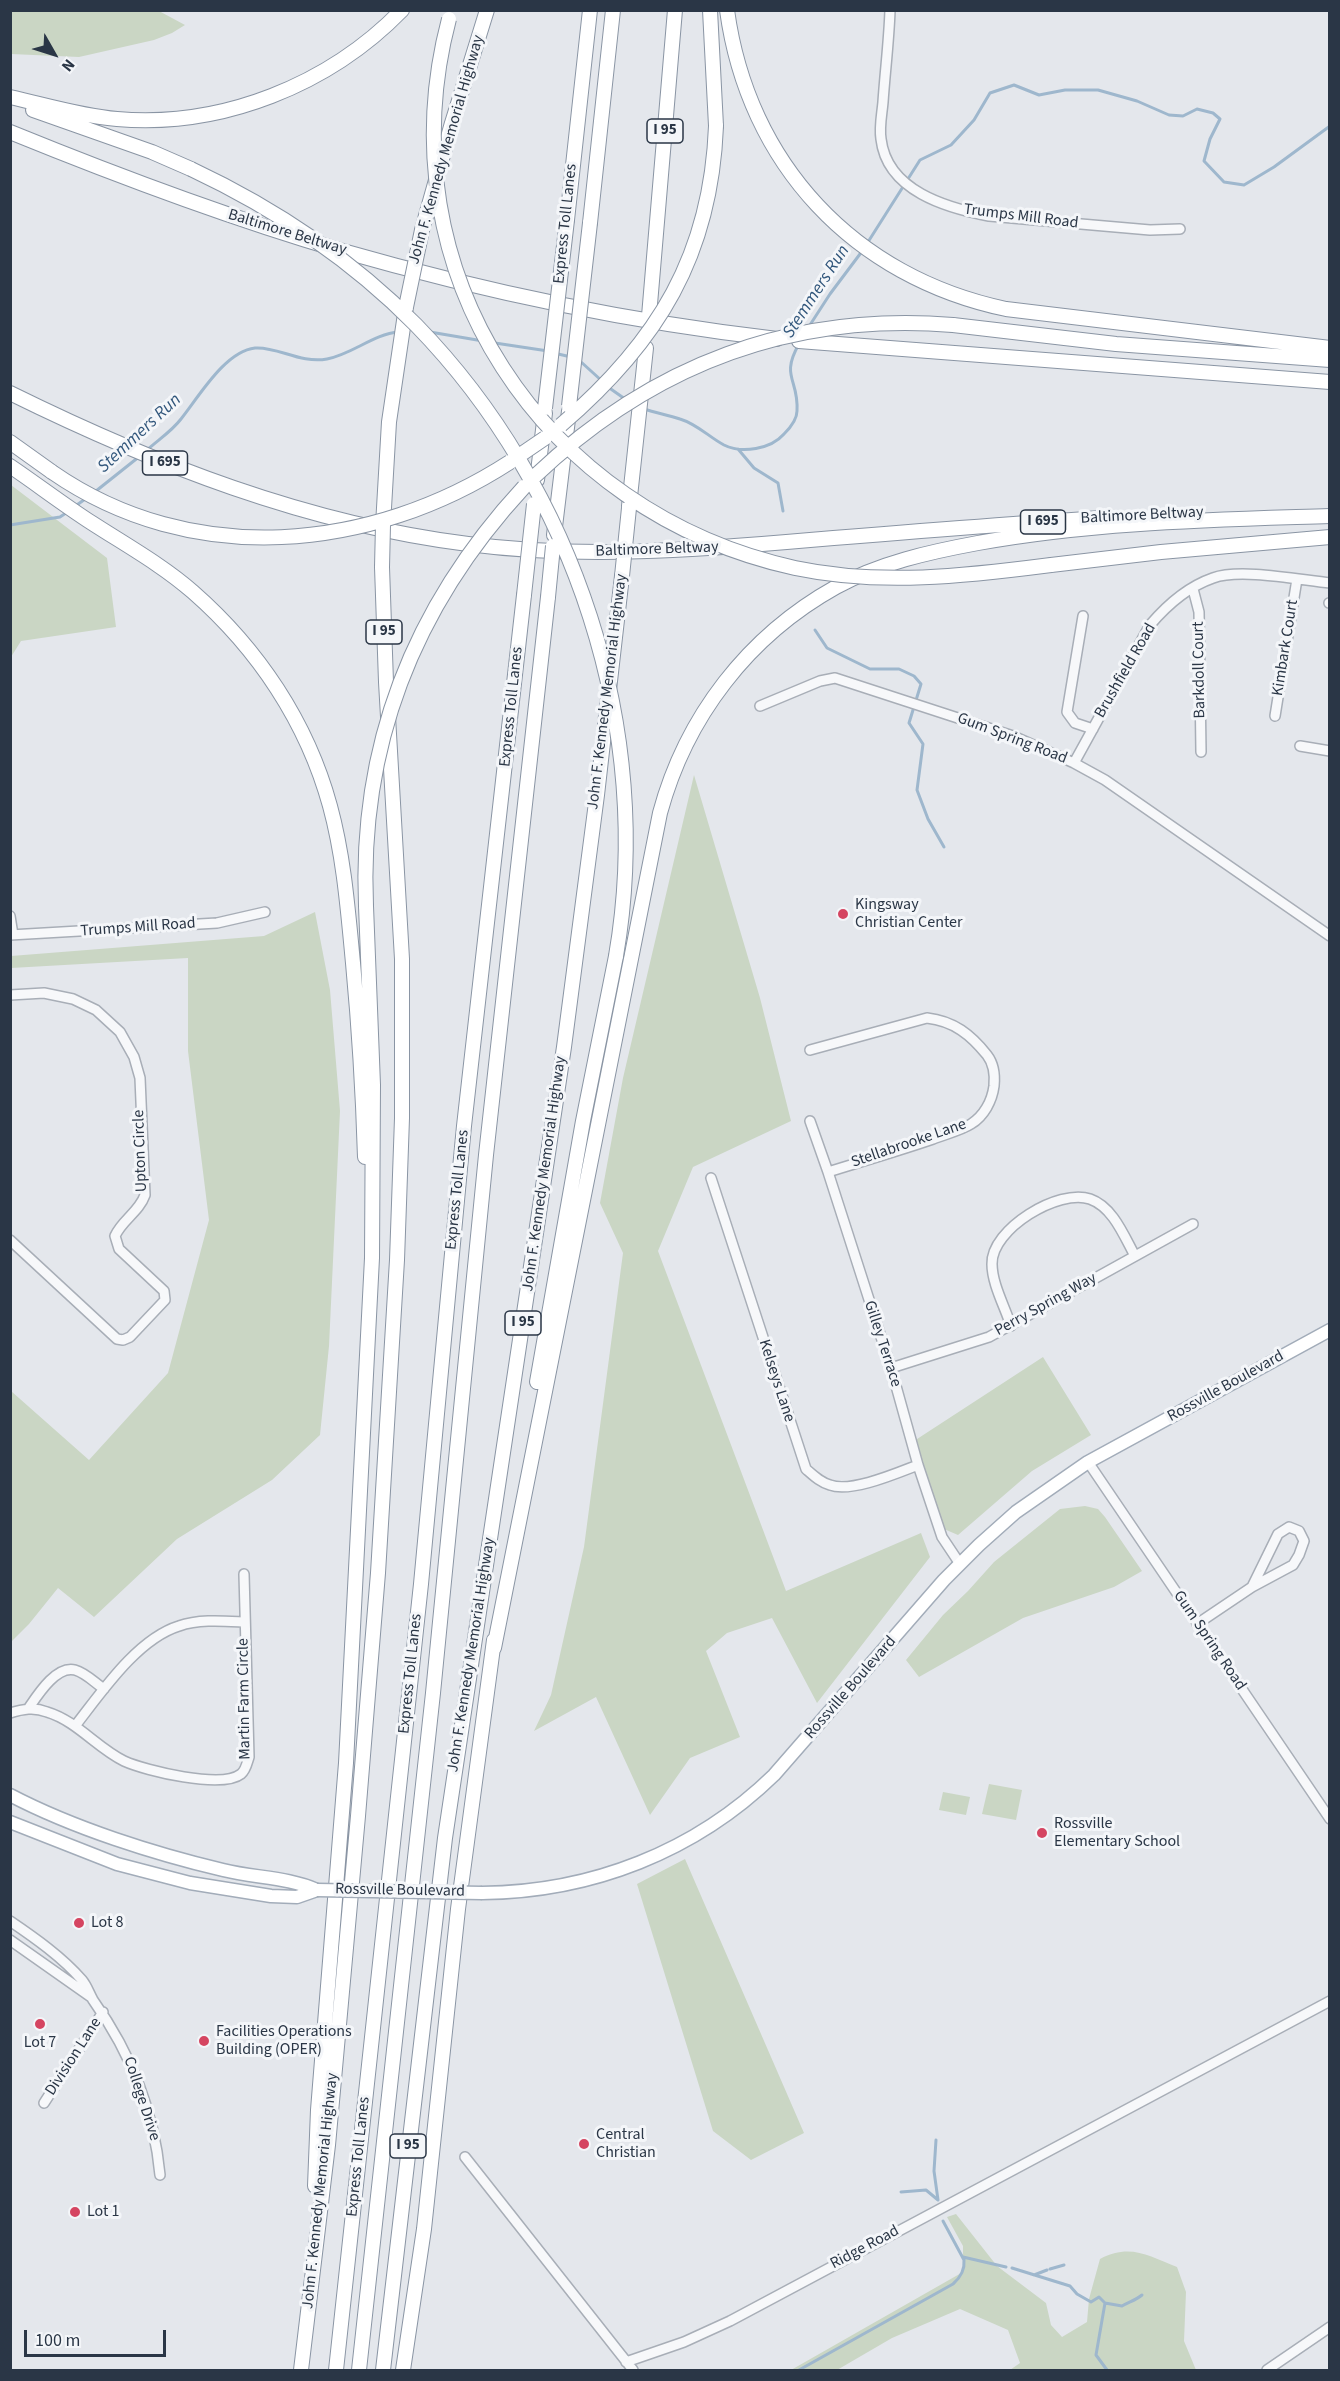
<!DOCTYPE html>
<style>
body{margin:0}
#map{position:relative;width:1340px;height:2381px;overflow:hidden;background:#e4e7ec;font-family:"Source Sans 3",sans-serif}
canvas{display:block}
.frame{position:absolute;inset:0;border:12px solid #2a3646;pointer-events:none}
.north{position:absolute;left:24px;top:24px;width:60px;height:60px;-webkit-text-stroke:4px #f4f6f9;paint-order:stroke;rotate:129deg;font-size:16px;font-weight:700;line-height:24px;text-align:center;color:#2a3646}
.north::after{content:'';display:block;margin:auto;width:21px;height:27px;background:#2a3646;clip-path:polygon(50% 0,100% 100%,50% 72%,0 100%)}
.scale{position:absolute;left:24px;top:2330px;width:142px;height:27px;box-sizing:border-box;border:3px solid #2a3646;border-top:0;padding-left:8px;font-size:18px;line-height:21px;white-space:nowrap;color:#2a3646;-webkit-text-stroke:4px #f4f6f9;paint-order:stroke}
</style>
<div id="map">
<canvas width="1340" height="2381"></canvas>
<div class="frame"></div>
<div class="north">N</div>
<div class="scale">100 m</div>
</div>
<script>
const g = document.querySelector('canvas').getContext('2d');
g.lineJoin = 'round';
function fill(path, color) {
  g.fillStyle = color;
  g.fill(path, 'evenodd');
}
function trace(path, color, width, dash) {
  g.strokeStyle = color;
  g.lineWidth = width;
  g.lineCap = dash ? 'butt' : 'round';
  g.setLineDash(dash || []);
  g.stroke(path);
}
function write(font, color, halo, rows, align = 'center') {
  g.font = font + ' "Source Sans 3",sans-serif';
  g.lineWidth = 6;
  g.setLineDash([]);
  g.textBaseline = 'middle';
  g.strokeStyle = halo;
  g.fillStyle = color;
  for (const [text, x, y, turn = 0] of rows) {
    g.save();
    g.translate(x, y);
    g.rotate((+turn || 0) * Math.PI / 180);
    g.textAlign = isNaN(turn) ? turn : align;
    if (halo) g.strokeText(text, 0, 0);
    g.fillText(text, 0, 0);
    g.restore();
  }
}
const green = new Path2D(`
 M11,10L159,11L185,25L172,33L154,40L79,57L11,54Z
 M11,485L107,558L116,627L21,641L11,657Z
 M694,775L760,998L791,1121L693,1167L658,1251L786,1591L921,1533L930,1557L817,1703L772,1618L727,1633L706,1651L740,1737L690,1758L650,1815L596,1697L534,1731L551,1695L584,1547L623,1253L600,1203L623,1078Z
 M315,912L330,990L340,1111L329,1346L320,1435L272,1480L177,1539L94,1617L58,1588L29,1624L11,1642V1391L89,1460L168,1373L209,1220L188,1051V958L11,968V956L264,936Z
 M1043,1357L1091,1435L1032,1471L958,1535L937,1526L914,1441Z
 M1085,1506L1098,1509L1105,1517L1142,1571L1114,1587L1023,1618L919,1677L906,1660L943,1615L968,1591L994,1562L1060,1509Z
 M989,1784L1022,1790L1016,1820L982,1814Z
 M943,1792L970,1797L966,1815L939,1810Z
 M685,1859L804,2133L751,2160L713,2131L637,1884Z
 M956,2214L997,2266L1046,2303L1051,2325L1062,2337L1087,2322L1089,2299L1100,2259C1130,2243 1149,2256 1177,2267L1186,2292L1184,2341L1196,2370H1010L1020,2363L1008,2330L960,2309L892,2338L837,2370H791L963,2272V2246L947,2217Z`);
const stream = new Path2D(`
 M868,242L920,160L951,145L974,120L990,93L1014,85L1039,95L1065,90H1098L1137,101L1169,115L1183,116L1197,109L1213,113L1220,119L1210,139L1204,161L1224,182L1244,185L1274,167L1330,126
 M808,328L830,294L863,250
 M430,332L483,341
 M495,343L548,351
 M554,353L571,357
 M580,361L602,381
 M608,387L625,399
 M644,409C656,413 668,415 680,419C697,424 709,437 724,445C742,454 771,449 784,434C790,428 797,419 797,411C799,379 780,377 799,344
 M738,449L754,468L778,483L783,511
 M147,450C158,440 172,431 181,419C198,398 225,351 255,348C277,346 300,364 327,359C353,354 373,334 399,332
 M96,491L140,456
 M74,507L88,497
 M10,525L60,517L69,511
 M815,630L827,648L870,669H899L914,676L921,684L909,723L923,744L917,790L928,819L944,847
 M936,2140L934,2171L938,2200
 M901,2192L926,2190L938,2200
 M963,2257L1006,2267
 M1012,2268L1070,2286L1077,2294L1091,2302L1099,2297L1105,2303L1122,2306C1129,2302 1136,2300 1142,2295
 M1050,2269L1064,2265
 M1034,2275L1047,2270
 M1105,2303L1096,2355L1107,2370
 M799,2370L953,2284C961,2277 965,2270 964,2260L943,2221`);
const minor = new Path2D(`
 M890,10C889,41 885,72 883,102C882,114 879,127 881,139C887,191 947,208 989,216L1150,230L1180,229
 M1193,589L1199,612L1201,752
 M1329,603H1330
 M1083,616L1067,712L1075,723L1093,729
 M760,706L820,681L835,678L1013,736L1074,763L1105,780L1330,936
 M1275,716L1297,579
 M1300,746L1330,751
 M1074,763L1150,625C1167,605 1187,587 1213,578C1240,568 1300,580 1330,583
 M10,916L13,935
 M10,935L217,923L265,912
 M10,995L44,993L73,999L96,1010L120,1032L134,1057L140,1078L145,1195C139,1212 122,1220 115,1236L119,1249L164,1291L165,1300L130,1337L123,1340L117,1339L10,1240
 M810,1050L927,1018C954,1021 971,1035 987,1055C994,1064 995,1076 994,1086C992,1101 984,1116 971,1124C960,1131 945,1134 933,1139C898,1151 863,1161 828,1172
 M810,1121L828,1172L891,1368L918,1465L942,1537L960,1564
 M711,1178L806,1469C814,1476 820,1482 830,1485C851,1493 897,1473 918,1465
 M1011,1326C1005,1307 992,1284 992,1264C991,1229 1059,1188 1090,1199C1113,1207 1124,1236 1135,1256
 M891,1368L989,1337L1193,1224
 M1088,1462L1330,1819
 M1197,1624L1252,1587L1293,1565L1299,1555L1304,1541L1299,1531L1289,1527L1278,1534L1252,1587
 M28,1709C37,1696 56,1665 75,1670C86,1673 95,1683 104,1689
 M10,1713C23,1709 34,1707 47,1712C77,1721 97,1748 124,1761C146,1771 222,1789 241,1774C246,1770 247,1763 249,1757L244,1574
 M75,1726C101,1693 137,1639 179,1626C199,1619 223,1621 244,1622
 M10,1921C35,1938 62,1957 82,1980C87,1986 89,1993 93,2000C130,2052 154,2110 160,2175
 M10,1940L91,1997
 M44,2103L103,2012
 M465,2157L633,2370
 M626,2362L684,2342L730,2321L1330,2001
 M1267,2370L1330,2327`);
const major = new Path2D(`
 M10,1795C73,1828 155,1854 223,1870C255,1878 288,1877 317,1890
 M10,1822L117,1864L190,1883L271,1896L297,1897L317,1890
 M482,1893C591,1892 695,1852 774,1775L944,1580L979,1545L1016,1512L1088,1462L1330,1330`);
const highway = new Path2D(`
 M710,10L716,126
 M727,10C748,164 854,277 1006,309L1330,348
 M10,97C46,105 81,116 117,119C222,128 329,85 402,10
 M33,110L152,152L191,169
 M10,132C118,176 227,217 339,250C482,291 629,322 777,339
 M567,220L590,10
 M590,223L613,10
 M422,230L452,123L487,10
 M649,316L675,10
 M953,325L1116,344L1330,360
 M799,341L1330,382
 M10,393C154,464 307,524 468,544C582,559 696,550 810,540C907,532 1005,524 1102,518
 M10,442L52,472
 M10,466C38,485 64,505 92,523C126,545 162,565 193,592C258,649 307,722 330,806C344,857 348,911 353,963C359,1027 363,1092 365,1157
 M537,480L545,413
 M629,506L646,348
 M383,525L389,422L406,307
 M554,535L569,411
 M1051,565L1161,552L1330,537
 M537,1382L583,1121L616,956
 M494,1648L660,813C686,717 748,636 836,587C880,563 929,552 978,543C1094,522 1212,520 1330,516
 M315,2186L318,2110L346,1763L372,1258L373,1085L366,906
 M301,2370L328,2145L358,1816L378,1573L397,1260L402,1118V959L386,682L382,567
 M336,2370L421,1584L464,1126L524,595
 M359,2370L433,1693L486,1155L548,597
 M383,2370L445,1838L564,1047L597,795L622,576
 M403,2370L424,2229L458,1909L494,1640`);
const majorBridge = new Path2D(`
 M317,1890L482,1893`);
const highwayBridge = new Path2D(`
 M449,19C382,272 544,513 795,568C880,586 966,576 1051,565
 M191,169C274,208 351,259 416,325C575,488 655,731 616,956
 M406,307L422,230
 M569,406L590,223
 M545,408L567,220
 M561,425C658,342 711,255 716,126
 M523,453L545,438
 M52,472C192,569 371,552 510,462
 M535,476C652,365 792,312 953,325
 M382,567L383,525
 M622,576L629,508
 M524,595L534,504
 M548,597L553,546
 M366,906C359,745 415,605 524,487`);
const markers = [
 [843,914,6,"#d54561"],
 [1042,1833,6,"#d54561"],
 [79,1923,6,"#d54561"],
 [40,2024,6,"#d54561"],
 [204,2041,6,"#d54561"],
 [584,2144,6,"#d54561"],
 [75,2212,6,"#d54561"]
];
const shields = [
 [665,131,36],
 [165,463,45],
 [1043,522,45],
 [384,632,36],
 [523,1323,36],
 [408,2146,36]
];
const shieldNames = [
 ["I 95",665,131],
 ["I 695",165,463],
 ["I 695",1043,522],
 ["I 95",384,632],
 ["I 95",523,1323],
 ["I 95",408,2146]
];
const streetNames = [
 ["John F. Kennedy Memorial Highway",447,150,-74],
 ["Trumps Mill Road",1021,217,7],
 ["Express Toll Lanes",566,224,-84],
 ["Baltimore Beltway",287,233,17],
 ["Baltimore Beltway",1142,516,-3],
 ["Baltimore Beltway",657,550,-2],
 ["Kimbark Court",1286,648,-81],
 ["Barkdoll Court",1200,670,-91],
 ["Brushfield Road",1126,671,-60],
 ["John F. Kennedy Memorial Highway",608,692,-83],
 ["Express Toll Lanes",512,707,-84],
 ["Gum Spring Road",1012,739,21],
 ["Trumps Mill Road",138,928,-4],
 ["Stellabrooke Lane",909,1144,-19],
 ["Upton Circle",141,1151,-92],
 ["John F. Kennedy Memorial Highway",545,1174,-82],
 ["Express Toll Lanes",458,1190,-84],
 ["Perry Spring Way",1046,1305,-29],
 ["Gilley Terrace",882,1344,72],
 ["Kelseys Lane",776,1381,72],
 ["Rossville Boulevard",1226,1387,-29],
 ["Gum Spring Road",1209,1641,56],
 ["John F. Kennedy Memorial Highway",472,1655,-81],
 ["Express Toll Lanes",411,1674,-84],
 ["Rossville Boulevard",851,1688,-49],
 ["Martin Farm Circle",245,1699,-91],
 ["Rossville Boulevard",400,1891,1],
 ["Division Lane",74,2057,-57],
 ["College Drive",141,2099,72],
 ["Express Toll Lanes",359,2157,-84],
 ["John F. Kennedy Memorial Highway",321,2191,-84],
 ["Ridge Road",865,2248,-28]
];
const poiNames = [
 ["Kingsway",855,905],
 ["Christian Center",855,923],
 ["Rossville",1054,1824],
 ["Elementary School",1054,1842],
 ["Lot 8",91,1923],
 ["Facilities Operations",216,2032],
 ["Building (OPER)",216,2050],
 ["Lot 7",40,2043,"center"],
 ["Central",596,2135],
 ["Christian",596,2153],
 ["Lot 1",87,2212]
];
const waterNames = [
 ["Stemmers Run",817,292,-57],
 ["Stemmers Run",140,434,-43]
];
fill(green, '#cad6c4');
trace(stream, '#9eb7cd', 3);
trace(minor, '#a8aeb7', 12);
trace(major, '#a2acb9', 15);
trace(highway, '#8a95a4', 16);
trace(minor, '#f7f8fa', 9);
trace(major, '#fff', 12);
trace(highway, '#fff', 14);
trace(majorBridge, '#a2acb9', 15, []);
trace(highwayBridge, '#8a95a4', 16, []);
trace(majorBridge, '#fff', 12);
trace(highwayBridge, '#fff', 14);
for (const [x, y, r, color] of markers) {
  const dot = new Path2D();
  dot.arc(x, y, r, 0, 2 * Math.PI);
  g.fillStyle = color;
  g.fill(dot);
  trace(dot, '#f4f6f9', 2);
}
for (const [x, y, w] of shields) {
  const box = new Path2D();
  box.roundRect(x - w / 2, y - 12, w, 24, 4.5);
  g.fillStyle = '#f4f6f9';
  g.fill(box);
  trace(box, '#2a3646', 1.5);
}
write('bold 15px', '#2a3646', null, shieldNames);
write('16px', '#2a3646', '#f4f6f9', streetNames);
write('16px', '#2a3646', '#f4f6f9', poiNames, 'left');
write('italic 18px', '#32577c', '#f4f6f9', waterNames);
</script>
